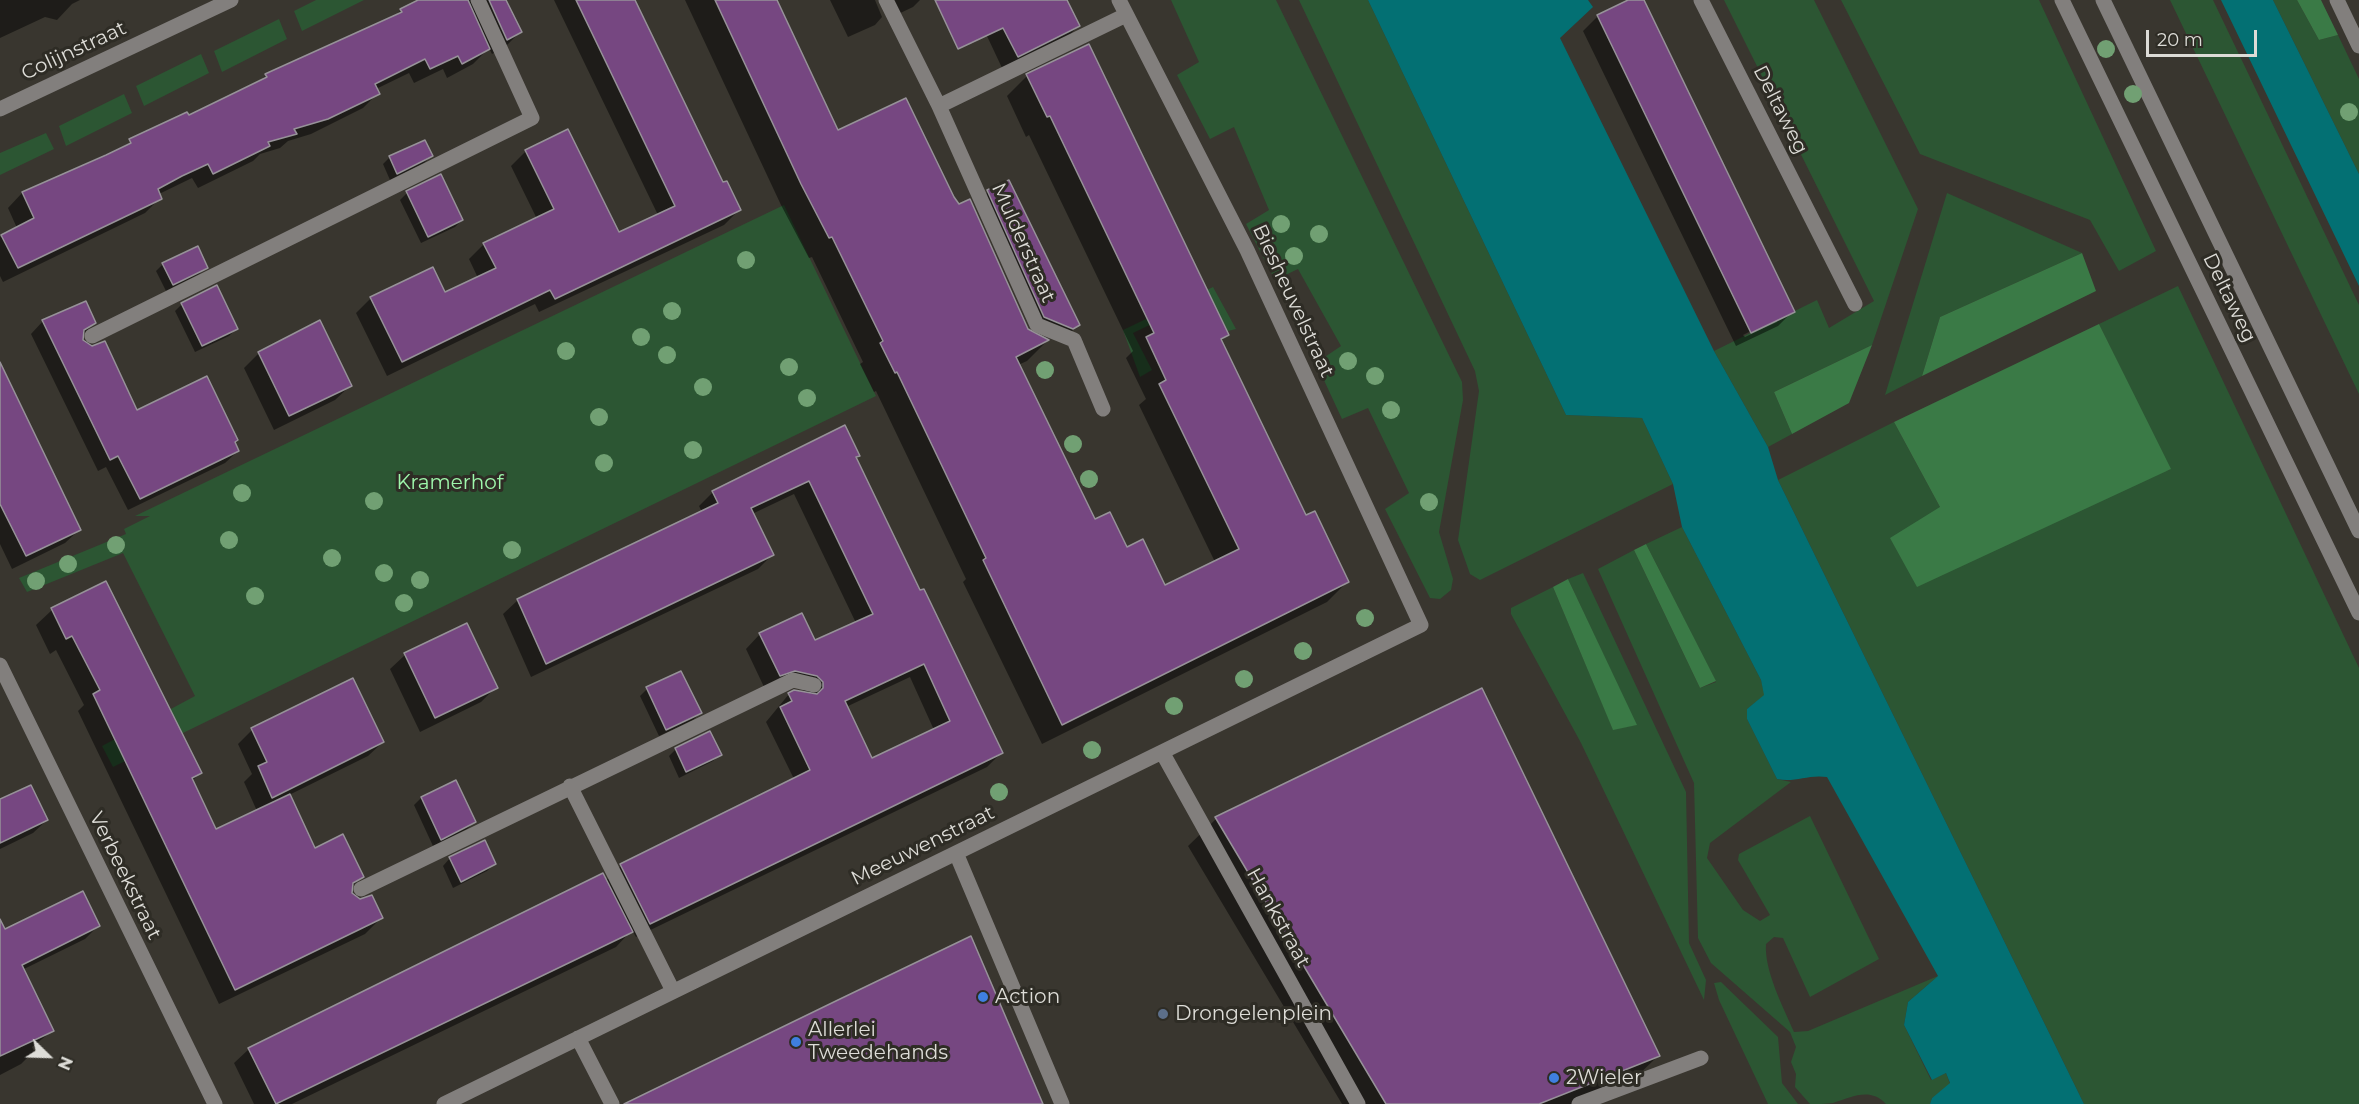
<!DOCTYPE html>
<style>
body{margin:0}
#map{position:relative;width:2359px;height:1104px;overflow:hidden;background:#39362f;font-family:Montserrat,sans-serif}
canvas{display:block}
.north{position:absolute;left:18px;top:1026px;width:60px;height:60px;-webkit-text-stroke:4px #2e2c25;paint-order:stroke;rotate:113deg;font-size:16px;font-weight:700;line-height:24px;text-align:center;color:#dddcd7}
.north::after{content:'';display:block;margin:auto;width:21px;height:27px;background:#dddcd7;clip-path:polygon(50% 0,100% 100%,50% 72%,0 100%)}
.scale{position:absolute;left:2146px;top:30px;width:111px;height:27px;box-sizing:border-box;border:3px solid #dddcd7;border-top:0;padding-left:8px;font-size:18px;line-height:21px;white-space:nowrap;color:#dddcd7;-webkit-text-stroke:4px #2e2c25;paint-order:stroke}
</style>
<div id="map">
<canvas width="2359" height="1104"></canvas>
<div class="north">N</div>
<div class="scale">20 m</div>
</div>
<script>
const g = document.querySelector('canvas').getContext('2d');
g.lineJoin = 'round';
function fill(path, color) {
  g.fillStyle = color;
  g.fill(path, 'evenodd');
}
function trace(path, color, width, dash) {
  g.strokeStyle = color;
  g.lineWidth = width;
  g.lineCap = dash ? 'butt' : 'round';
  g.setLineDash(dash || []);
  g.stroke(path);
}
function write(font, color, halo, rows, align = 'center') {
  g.font = font + ' Montserrat,sans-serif';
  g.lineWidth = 6;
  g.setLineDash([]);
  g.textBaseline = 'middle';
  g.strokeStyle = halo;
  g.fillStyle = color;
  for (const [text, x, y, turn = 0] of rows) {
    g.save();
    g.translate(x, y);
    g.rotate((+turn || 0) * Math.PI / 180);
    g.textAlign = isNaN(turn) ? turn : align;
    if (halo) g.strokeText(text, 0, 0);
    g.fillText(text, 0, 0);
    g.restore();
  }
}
const green = new Path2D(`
 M316,0H364L302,31L294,11Z
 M1171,0H1276L1462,382L1463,400L1439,532L1453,579L1451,590L1440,599L1430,598L1385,509L1409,493L1368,408L1342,419L1316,363L1341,346L1298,269L1275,280L1246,224L1269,210L1234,127L1210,139L1177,75L1199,62Z
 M1299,0H1368L1566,415L1642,418L1673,484L1480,580L1470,574L1458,540L1479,391L1475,371Z
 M1724,0H1814L1918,209L1872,345L1774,392L1792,434L1768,447L1714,351L1817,300L1829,328L1874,301Z
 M1841,0H2039L2156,251L2119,271L2090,220L1920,154Z
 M2170,0H2213L2359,305V394Z
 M2273,0H2297L2319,40L2338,35L2359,79V174Z
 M279,19L287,39L222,72L214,51Z
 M201,54L209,73L144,106L136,86Z
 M124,94L132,113L66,146L59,126Z
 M46,133L54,149L0,175V153Z
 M1947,193L2082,253L1940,317L1922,376L1885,395Z
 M784,205L876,396L113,767L102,746L195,696L123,553L27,592L19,578L126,534L124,529L150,516H135Z
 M2178,286L2359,668V1104H2084L1778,480L1894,422L1940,507L2170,470L2099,324Z
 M1213,287L1236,329L1228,331L1210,296L1133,333L1152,370L1140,377L1123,330Z
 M1682,527L1761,680L1765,695L1747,709V719L1777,779L1791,782L1710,843L1707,858L1743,910L1760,921L1770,915L1738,860L1739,854L1810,816L1879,959L1810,997L1783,938L1774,937L1766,944C1764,970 1783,1007 1794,1032L1808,1031L1938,976L1908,1002L1904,1025L1931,1080L1946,1073L1950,1084L1932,1098L1930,1104H1886C1870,1087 1852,1097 1833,1103C1827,1104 1817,1104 1810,1104L1795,1087L1796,1074L1791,1062L1796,1047L1790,1032L1711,963L1698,938L1694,783L1598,569L1634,550L1700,688L1716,682L1646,544Z
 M1583,573L1686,792L1689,943L1706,980L1704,1000L1581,743L1511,614V608L1553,587L1613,729L1636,725L1568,579Z
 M1721,982L1778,1037L1782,1083L1798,1104H1768L1719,1000L1714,983Z`);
const forest = new Path2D(`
 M2297,0H2321L2338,35L2319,40Z
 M2082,253L2096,291L1922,376L1940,317Z
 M2099,324L2171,469L1917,587L1890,538L1940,507L1894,422Z
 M1872,345L1849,403L1792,434L1774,392Z
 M1646,544L1716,681L1700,688L1634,550Z
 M1568,579L1637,725L1613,730L1553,587Z`);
const water = new Path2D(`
 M1368,0H1588L1593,7L1560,38L1714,351L1768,447L1778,480L2084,1104H1930L1932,1098L1950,1083L1946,1073L1932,1080L1904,1025L1908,1002L1938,976L1827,777C1808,774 1795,783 1777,779L1747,719V709L1764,695L1761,680L1682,527L1673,484L1642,418L1566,415Z
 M2221,0H2273L2359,174V286Z`);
const shadow = new Path2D(`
 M0,0H80L72,4L57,20L45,17L0,38Z
 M422,0H505L520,32L505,47L492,54L489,48L473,64L447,78L443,69L414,83L409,73L376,89L378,93L363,108L311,134L288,141L280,148L260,154L253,161L198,188L192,178L159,194L160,198L145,213L3,282L0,276V237L17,228L8,208L22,193L257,84L266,75L394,17L401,10Z
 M554,0H633L722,184L739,210L724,225L539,312L535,304L387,376L356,313L371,298L444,294L478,278L469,259L484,244L537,219L511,166L526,151L618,234L658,215Z
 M685,0H776L837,132L953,198L1027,330L1047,341L1027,361L1018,365L1095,521L1164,587L1215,562L1139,405L1146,399L1126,358L1133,351L1029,135L1026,137L1007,96L1027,76L1227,335L1221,341L1306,517L1347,582L1327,602L1042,744L963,582L966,579L876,391L874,392L860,364L863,362L812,257L809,258L781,205Z
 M830,0H875L882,17L875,25L848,37Z
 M885,0H920L913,7L894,16Z
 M970,0H1066L1078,26L1064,41L1003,70Z
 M1631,0H1642L1793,311L1778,326L1736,346L1583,31L1598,16ZM1777,318V322L1745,337L1743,335Z
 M431,156L424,163L390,180L383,164L390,157Z
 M988,192L1078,325L1071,332L1037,324L981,199Z
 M407,193L462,220L455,227L421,243L400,200Z
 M163,264L206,267L199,274L166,291L156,271Z
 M182,304L236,329L229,336L195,352L175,311Z
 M43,321L94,323L82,335L81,341L137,412L234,443L238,451L225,463L128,510L106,467L98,471L31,334Z
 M259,353L350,386L335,400L274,430L244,368Z
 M0,366L79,530L65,543L12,569L0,544Z
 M858,455L855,458L1001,753L987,767L636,937L632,930L616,947L292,1104H254L234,1063L249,1049L605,881L621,866L794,779L766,722L789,694H807L802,689L780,684L765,689L746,649L760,634L815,642L856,623L794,494L752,514L772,555L758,569L531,677L503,614L518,600L702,512L699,506L713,492ZM910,677L934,730L872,760L846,707Z
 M106,583L200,773L192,781L216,831L257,811L244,782L252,774L238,744L252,730L383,742L368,756L289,795L314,850L362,877L351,887L350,893L381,918L365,934L219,1004L78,711L84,705L56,650L50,654L36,625L52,610Z
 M466,625L496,687L481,702L420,732L390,669L405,655Z
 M647,689L700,713L693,720L659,736L640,696Z
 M1481,690L1658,1056L1630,1083L1578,1104H1342L1188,846L1216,819Z
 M676,749L720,754L713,761L679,778L669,756Z
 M455,782L474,822L467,829L433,846L414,805L421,798Z
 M0,801L47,820L33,833L0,849Z
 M450,858L494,864L487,871L453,888L443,866Z
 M0,924L3,931L98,926L85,939L22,970L52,1031L32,1047L34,1051L21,1064L0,1075Z`);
const building = new Path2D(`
 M418,0H468L490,49L462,64L458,56L430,69L425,59L375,84L380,94L328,119L294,129L297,134L268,142L270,146L213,174L208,164L182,176L158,189L162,199L18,268L1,235L34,218L22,192L106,155L131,143L129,139L187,112L189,115L267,77L265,74L402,12L400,9Z
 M489,0H506L522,32L507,40Z
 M576,0H635L723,182L727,181L741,210L555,299L550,290L402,362L370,297L433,267L445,292L496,268L483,243L554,209L525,150L568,129L619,232L675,206Z
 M715,0H777L838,130L906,98L954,197L959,204L970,199L1028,329L1049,340L1016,357L1095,519L1110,512L1127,547L1143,539L1165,585L1239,549L1159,384L1166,380L1146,337L1154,333L1050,116L1047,117L1026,74L1089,44L1229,335L1221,339L1306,515L1315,511L1349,582L1062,725L983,560L986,558L897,372L895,373L880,343L883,341L832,237L829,238L801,184Z
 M935,0H1067L1080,26L1018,57L1003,28L958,49Z
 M1628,0H1644L1795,312L1751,333L1597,15Z
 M425,140L433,156L397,174L389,156Z
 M441,174L463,220L428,237L406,191Z
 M1009,180L1080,325L1073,329L1044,317L987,190Z
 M198,246L208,268L173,285L162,263Z
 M217,285L238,329L202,346L181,303Z
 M86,301L96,323L84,330L83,340L92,346L105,341L137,410L207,376L238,440L235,442L239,451L140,499L118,456L110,460L42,320Z
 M320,320L352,386L289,416L258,352Z
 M0,362L81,530L26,556L0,504Z
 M845,425L860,456L856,457L920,590L924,589L1003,753L650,924L620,864L810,770L780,707L792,701L788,693L794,690L817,694L823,688V682L817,676L795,671L780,676L759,633L802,613L815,640L873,614L809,481L751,508L774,555L546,664L517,599L718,503L712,491ZM924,664L950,721L872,758L845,701Z
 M106,581L202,773L192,778L216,829L290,794L315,848L343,834L364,877L353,883L352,893L360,899L372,895L383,918L235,990L93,694L100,690L72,636L66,639L51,608Z
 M467,623L498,688L435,718L404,653Z
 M681,671L702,713L666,730L646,687Z
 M353,678L384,742L272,798L258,766L267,762L251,728Z
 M1482,688L1660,1056L1539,1104H1386L1215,817Z
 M710,731L722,755L686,772L675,748Z
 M456,780L476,822L441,840L421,797Z
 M31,785L48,820L0,843V799Z
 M485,840L496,864L461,882L449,857Z
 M603,873L633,932L276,1104L248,1048Z
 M83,891L100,926L22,965L54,1031L0,1056V919L5,929Z
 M971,936L1043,1104H624L840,999Z`);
const minor = new Path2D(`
 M886,0L939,106L1037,325L1074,340L1103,409
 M1701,0L1855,304
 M2062,0L2359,613
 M2103,0L2359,531
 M2337,0L2359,46
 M939,106L1126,15
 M0,109L231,0
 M92,336L532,118L478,0
 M0,665L215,1104
 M1162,752L1358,1104
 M570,786L673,991
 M956,853L1062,1104
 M361,889L793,680L814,685
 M578,1038L612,1104
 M444,1104L1421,625L1247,250L1119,0
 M1579,1104L1701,1058`);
const trees = [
 [2106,49],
 [2133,94],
 [2349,112],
 [1281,224],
 [1319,234],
 [1294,256],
 [746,260],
 [672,311],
 [641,337],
 [566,351],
 [667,355],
 [1348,361],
 [789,367],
 [1045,370],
 [1375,376],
 [703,387],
 [807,398],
 [1391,410],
 [599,417],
 [1073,444],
 [693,450],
 [604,463],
 [1089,479],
 [242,493],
 [374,501],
 [1429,502],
 [229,540],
 [116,545],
 [512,550],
 [332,558],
 [68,564],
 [384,573],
 [420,580],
 [36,581],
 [255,596],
 [404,603],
 [1365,618],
 [1303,651],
 [1244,679],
 [1174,706],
 [1092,750],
 [999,792]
];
const markers = [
 [983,997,6,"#3f7fe0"],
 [1163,1014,6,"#5c6f8a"],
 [796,1042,6,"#3f7fe0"],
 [1554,1078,6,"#3f7fe0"]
];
const streetNames = [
 ["Colijnstraat",74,51,-25],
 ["Deltaweg",1780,110,63],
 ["Mulderstraat",1023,243,66],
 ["Deltaweg",2229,298,64],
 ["Biesheuvelstraat",1293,301,65],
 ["Meeuwenstraat",923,846,-26],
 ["Verbeekstraat",125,876,64],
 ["Hankstraat",1278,918,61]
];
const parkNames = [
 ["Kramerhof",450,483]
];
const poiNames = [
 ["Action",995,997],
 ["Drongelenplein",1175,1014],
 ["Allerlei",808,1030],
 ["Tweedehands",808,1053],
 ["2Wieler",1566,1078]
];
fill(green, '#2c5633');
fill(forest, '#3a7a46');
fill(water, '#037073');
fill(shadow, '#0007');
fill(building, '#764781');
trace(building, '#979299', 1.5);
trace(minor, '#827f7d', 15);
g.fillStyle = '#71a073';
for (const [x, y] of trees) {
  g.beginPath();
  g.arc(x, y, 9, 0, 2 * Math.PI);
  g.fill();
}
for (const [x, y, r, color] of markers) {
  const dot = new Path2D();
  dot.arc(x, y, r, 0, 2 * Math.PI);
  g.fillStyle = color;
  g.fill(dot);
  trace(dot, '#2e2c25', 2);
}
write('20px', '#dddcd7', '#2e2c25', streetNames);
write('20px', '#9ef7ab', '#2e2c25', parkNames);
write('20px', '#dddcd7', '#2e2c25', poiNames, 'left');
</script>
